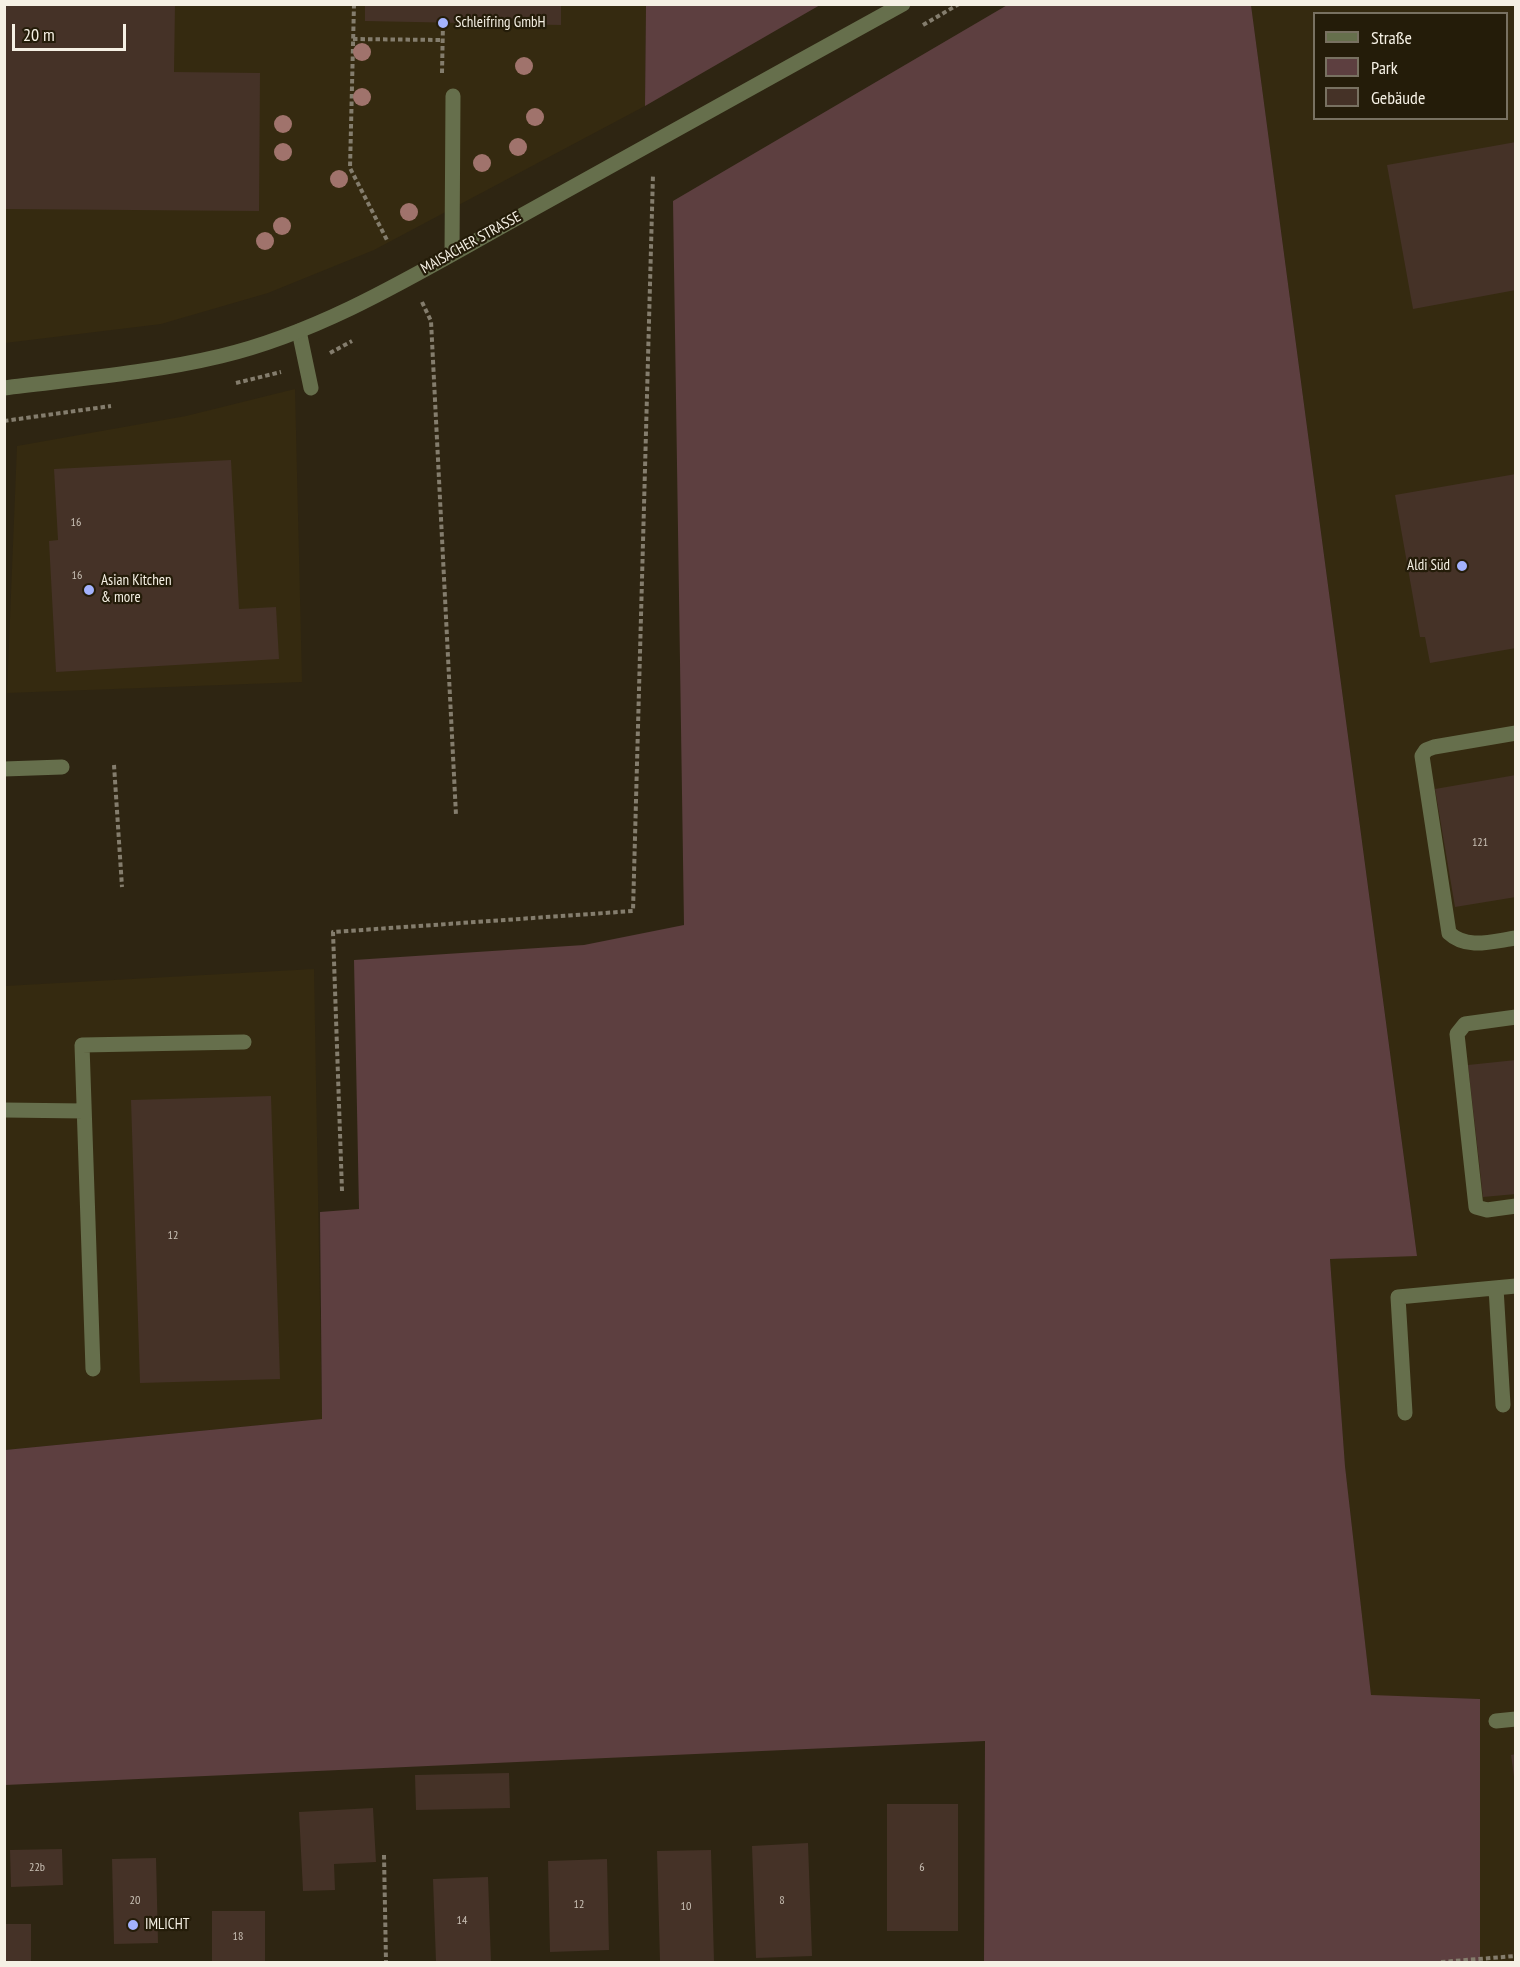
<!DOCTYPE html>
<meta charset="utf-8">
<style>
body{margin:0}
#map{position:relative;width:1520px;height:1967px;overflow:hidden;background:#2e2512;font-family:"PT Sans Narrow",sans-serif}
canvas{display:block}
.frame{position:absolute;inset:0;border:6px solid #f5f0e4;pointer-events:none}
.legend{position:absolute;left:1313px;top:12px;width:195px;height:108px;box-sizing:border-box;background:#241c09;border:2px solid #787161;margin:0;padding:8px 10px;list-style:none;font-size:18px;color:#f5f0e4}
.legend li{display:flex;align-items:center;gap:12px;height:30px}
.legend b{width:30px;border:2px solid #787161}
.scale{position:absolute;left:12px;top:24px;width:114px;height:27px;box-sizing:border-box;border:3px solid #f5f0e4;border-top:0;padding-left:8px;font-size:18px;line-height:21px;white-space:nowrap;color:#f5f0e4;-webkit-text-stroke:4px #241c09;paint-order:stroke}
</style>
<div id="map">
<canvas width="1520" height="1967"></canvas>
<div class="frame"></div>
<ul class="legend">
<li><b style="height:8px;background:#666f4c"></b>Straße</li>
<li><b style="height:16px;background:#5d3f40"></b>Park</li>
<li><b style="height:16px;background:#453227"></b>Gebäude</li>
</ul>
<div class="scale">20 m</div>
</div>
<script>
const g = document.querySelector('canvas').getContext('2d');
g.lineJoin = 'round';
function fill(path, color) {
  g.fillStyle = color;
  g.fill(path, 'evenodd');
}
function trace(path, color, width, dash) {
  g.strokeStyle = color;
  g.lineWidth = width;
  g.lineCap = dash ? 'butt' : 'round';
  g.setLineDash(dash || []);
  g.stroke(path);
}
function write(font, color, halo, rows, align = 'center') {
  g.font = font + ' "PT Sans Narrow",sans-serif';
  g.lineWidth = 4.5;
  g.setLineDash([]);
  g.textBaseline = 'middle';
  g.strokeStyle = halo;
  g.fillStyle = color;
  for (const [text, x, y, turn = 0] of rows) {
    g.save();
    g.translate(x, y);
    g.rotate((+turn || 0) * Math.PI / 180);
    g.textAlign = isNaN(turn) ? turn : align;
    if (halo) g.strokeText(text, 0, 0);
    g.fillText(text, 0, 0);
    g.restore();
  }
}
const built = new Path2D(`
 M4,5H646L645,106L374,250L268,293L161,324L5,343Z
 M1251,5H1515V1962H1480V1699L1371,1696L1345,1466L1330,1259L1417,1255ZM1314,14H1506V118H1314Z
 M295,389L302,682L7,693L17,446L186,416Z
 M314,969L322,1419L5,1450V986Z`);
const green = new Path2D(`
 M1009,4L1251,5L1417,1256L1330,1259L1345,1466L1371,1695L1480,1699V1962H984L985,1741L5,1785V1450L322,1419L320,1212L359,1209L354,960L584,945L684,925L673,201Z
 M646,5V4L820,5L645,106Z`);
const building = new Path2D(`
 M4,4H175L174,72L260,73L259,211L4,209Z
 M365,4H561V25L365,21Z
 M1516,142V290L1413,309L1387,165Z
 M231,460L239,609L276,607L279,659L56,672L49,541L58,540L54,469Z
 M1516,474V648L1430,663L1425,637H1420L1395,495Z
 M1516,775V897L1455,907L1435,789Z
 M1516,1060V1194L1483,1197L1468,1065Z
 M271,1096L280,1379L140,1383L131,1100Z
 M1516,1754V1776L1514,1777L1511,1755Z
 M509,1773L510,1808L416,1810L415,1775Z
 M887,1804H958V1931H887Z
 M373,1808L376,1862L334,1864L335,1890L303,1891L299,1812Z
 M808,1843L812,1956L756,1958L752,1846Z
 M62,1849L63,1885L11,1887L10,1850Z
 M711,1850L714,1962H660L657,1851Z
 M156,1858L158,1943L114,1944L112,1859Z
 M607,1859L609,1950L550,1952L548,1861Z
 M488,1877L491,1962H436L433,1879Z
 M212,1911H265V1962H212Z
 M4,1924H31V1962H4Z`);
const path = new Path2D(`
 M354,4L350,168L388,242
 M923,25L959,4
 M353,39L442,40
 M442,73L443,23
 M422,302L431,321L456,815
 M330,353L352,341
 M236,383L281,372
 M4,421L111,406
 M114,765L122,887
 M342,1191L333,932L633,911L653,174
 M384,1855L386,1962
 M1441,1962L1516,1956`);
const lane = new Path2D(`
 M452,254L453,96
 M299,331L311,388
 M1516,733L1434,747L1426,750L1422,756L1449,933C1467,950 1493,941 1516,938
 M4,769L62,767
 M1516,1017L1465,1024L1457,1034L1476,1207L1487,1210L1516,1206
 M4,1110L84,1111
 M1496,1288L1503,1405
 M93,1369L82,1045L244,1042
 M1405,1413L1398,1297L1516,1286
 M1496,1721L1516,1719`);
const street = new Path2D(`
 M4,388C76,379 150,373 221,356C326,331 423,270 517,218C645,147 774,75 903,4`);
const trees = [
 [362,52],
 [524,66],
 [362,97],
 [535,117],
 [283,124],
 [518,147],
 [283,152],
 [482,163],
 [339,179],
 [409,212],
 [282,226],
 [265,241]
];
const markers = [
 [443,23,6,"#a3b2fd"],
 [1462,566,6,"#a3b2fd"],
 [89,590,6,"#a3b2fd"],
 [133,1925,6,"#a3b2fd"]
];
const numberNames = [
 ["16",76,523],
 ["16",77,576],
 ["121",1480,843],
 ["12",173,1236],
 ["22b",37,1868],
 ["6",922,1868],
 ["20",135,1901],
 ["8",782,1901],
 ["12",579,1905],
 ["10",686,1907],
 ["14",462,1921],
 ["18",238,1937]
];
const poiNames = [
 ["Schleifring GmbH",455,23],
 ["Aldi Süd",1450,566,"right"],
 ["Asian Kitchen",101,581],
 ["& more",101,598],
 ["IMLICHT",145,1925]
];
const streetNames = [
 ["MAISACHER STRASSE",471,243,-29]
];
fill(built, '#352a10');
fill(green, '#5d3f40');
fill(building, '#453227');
trace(path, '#847d6d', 4, [4.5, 3]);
trace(lane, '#666f4c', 15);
trace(street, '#666f4c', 15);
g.fillStyle = '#a0736c';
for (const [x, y] of trees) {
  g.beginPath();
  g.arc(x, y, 9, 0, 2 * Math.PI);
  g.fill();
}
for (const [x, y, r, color] of markers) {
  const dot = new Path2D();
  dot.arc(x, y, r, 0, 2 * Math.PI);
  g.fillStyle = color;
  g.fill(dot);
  trace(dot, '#241c09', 2);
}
write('12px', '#c9c0b5', null, numberNames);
write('15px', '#f5f0e4', '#241c09', poiNames, 'left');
write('15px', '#f5f0e4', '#241c09', streetNames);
</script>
